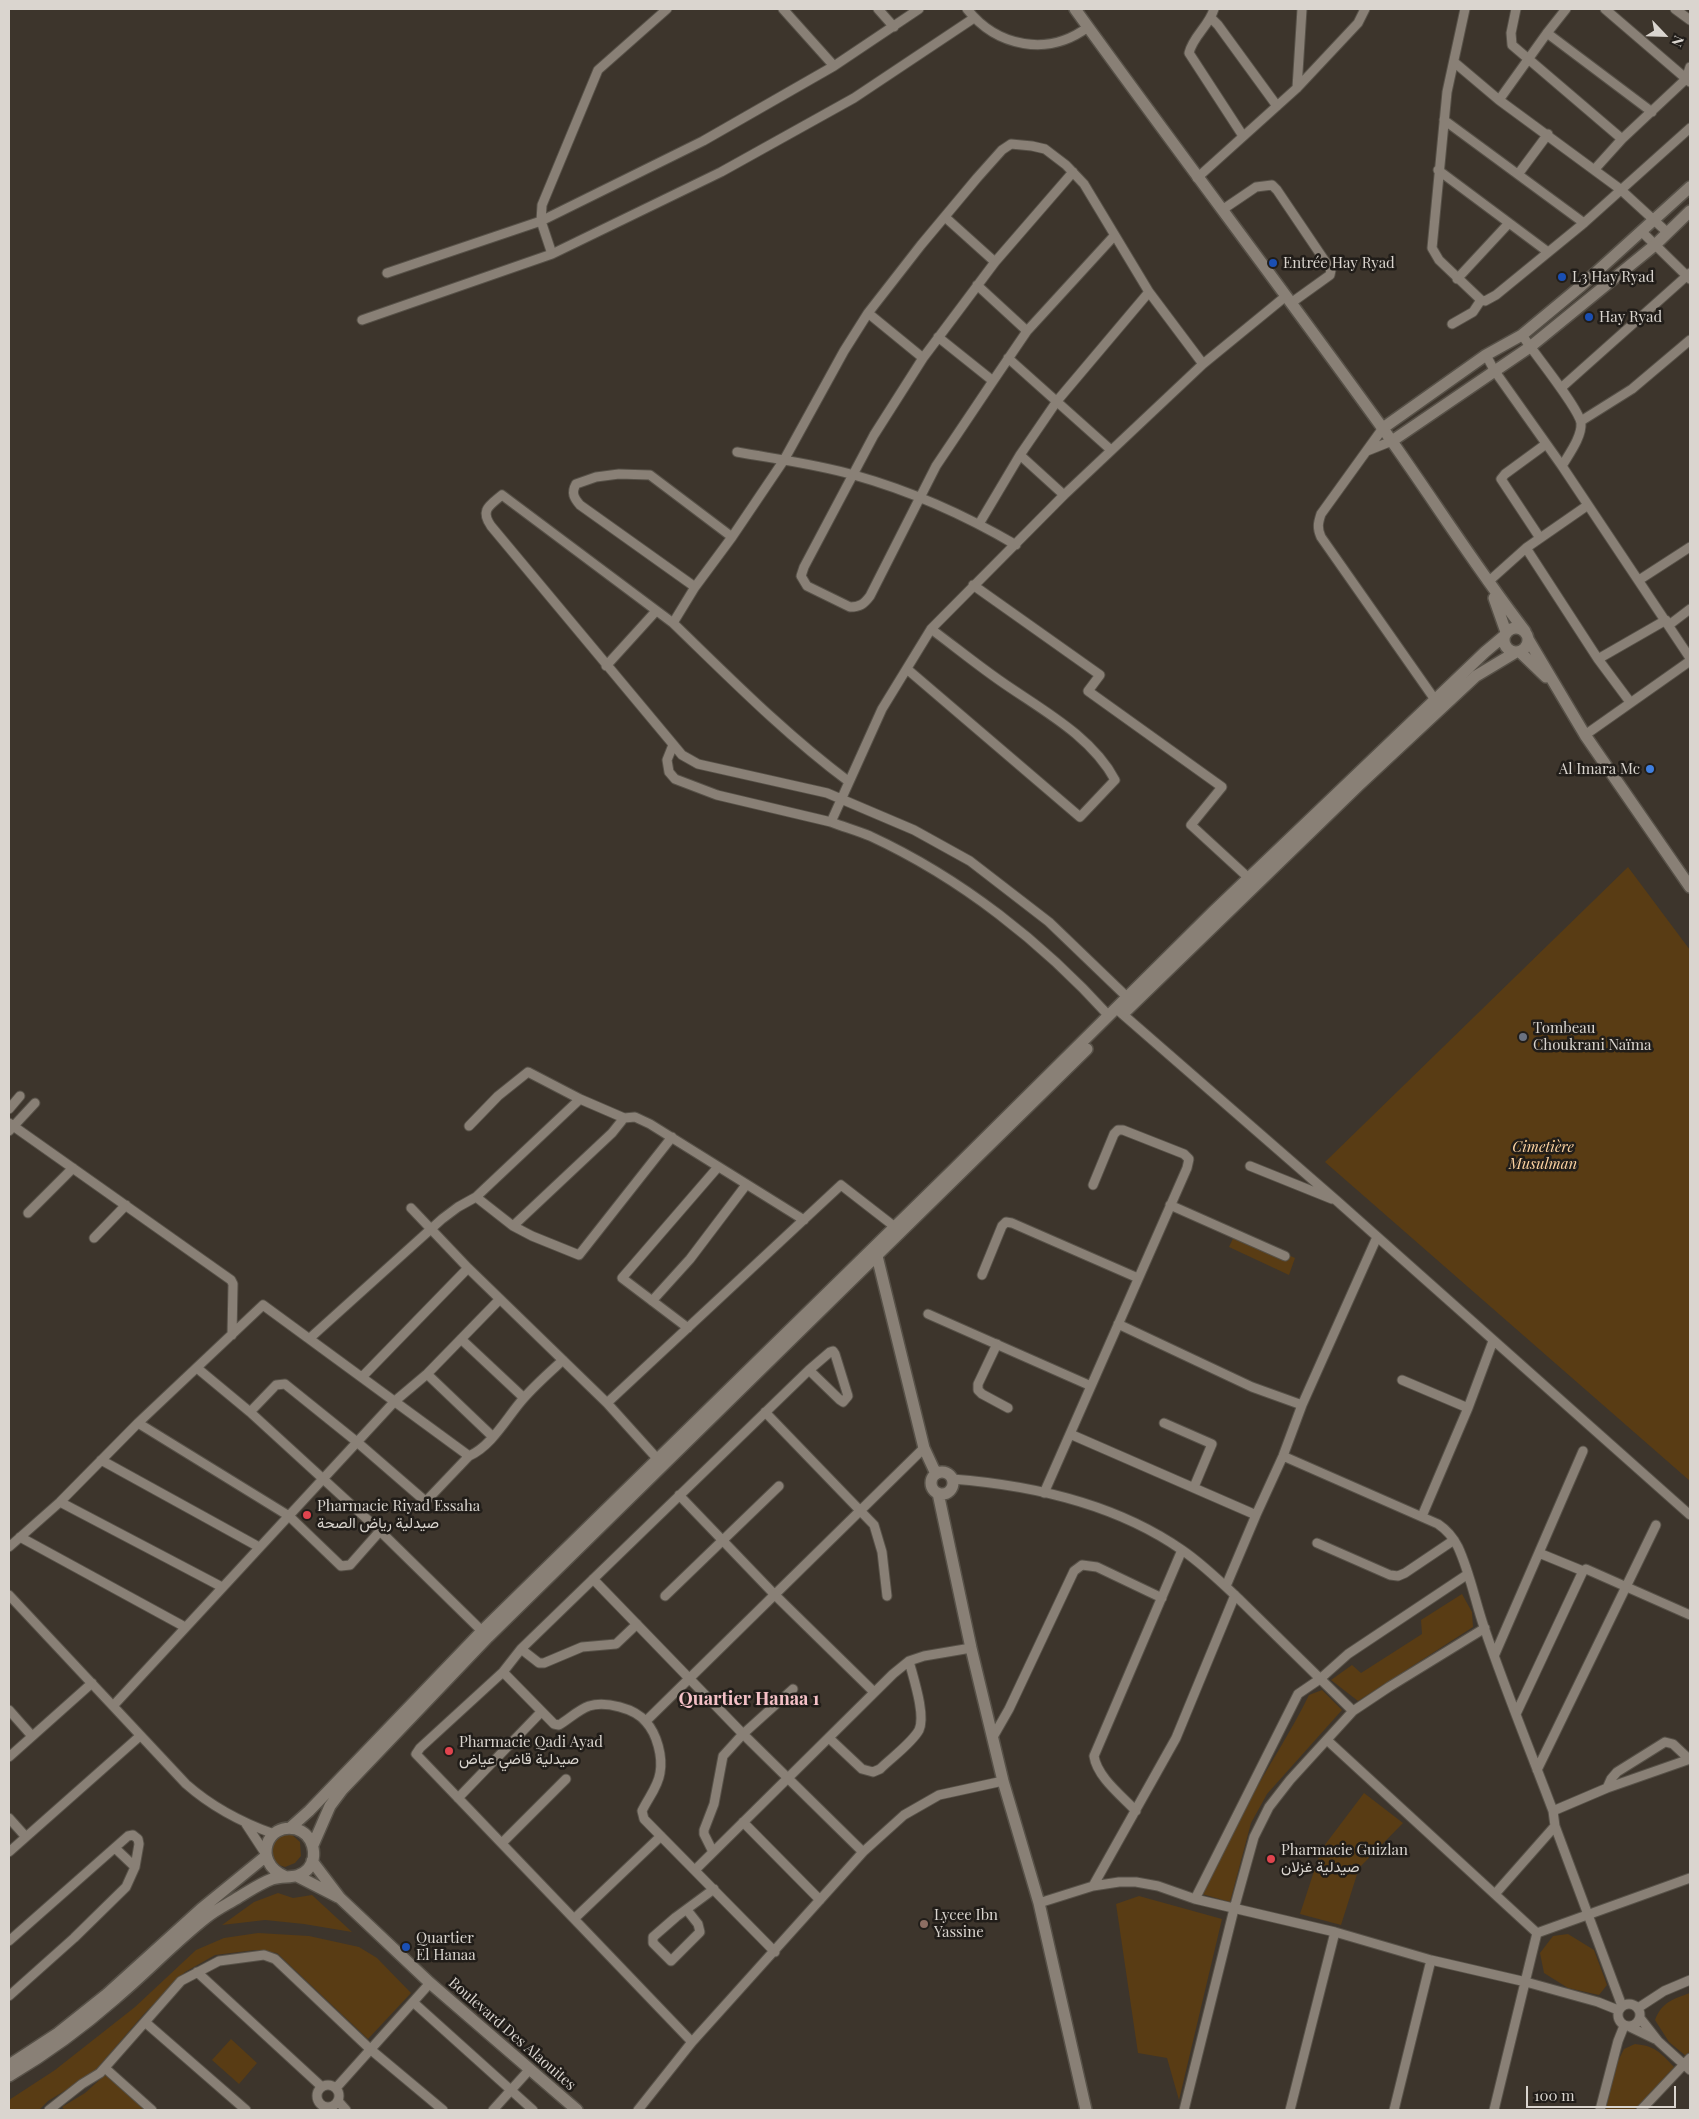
<!DOCTYPE html>
<meta charset="utf-8">
<style>
body{margin:0}
#map{position:relative;width:1699px;height:2119px;overflow:hidden;background:#3d352c;font-family:"Playfair Display",serif}
canvas{display:block}
.frame{position:absolute;inset:0;border:10px solid #dad5cf;pointer-events:none}
.north{position:absolute;left:1639px;top:10px;width:50px;height:50px;-webkit-text-stroke:4px #211d19;paint-order:stroke;rotate:114deg;font-size:14px;font-weight:700;line-height:20px;text-align:center;color:#dad5cf}
.north::after{content:'';display:block;margin:auto;width:18px;height:22px;background:#dad5cf;clip-path:polygon(50% 0,100% 100%,50% 72%,0 100%)}
.scale{position:absolute;left:1526px;top:2086px;width:150px;height:22px;box-sizing:border-box;border:2px solid #dad5cf;border-top:0;padding-left:6px;font-size:15px;line-height:18px;white-space:nowrap;color:#dad5cf;-webkit-text-stroke:4px #211d19;paint-order:stroke}
</style>
<div id="map">
<canvas width="1699" height="2119"></canvas>
<div class="frame"></div>
<div class="north">N</div>
<div class="scale">100 m</div>
</div>
<script>
const g = document.querySelector('canvas').getContext('2d');
g.lineJoin = 'round';
function fill(path, color) {
  g.fillStyle = color;
  g.fill(path, 'evenodd');
}
function trace(path, color, width, dash) {
  g.strokeStyle = color;
  g.lineWidth = width;
  g.lineCap = dash ? 'butt' : 'round';
  g.setLineDash(dash || []);
  g.stroke(path);
}
function write(font, color, halo, rows, align = 'center') {
  g.font = font + ' "Playfair Display",Vazirmatn,serif';
  g.lineWidth = 5;
  g.setLineDash([]);
  g.textBaseline = 'middle';
  g.strokeStyle = halo;
  g.fillStyle = color;
  for (const [text, x, y, turn = 0] of rows) {
    g.save();
    g.translate(x, y);
    g.rotate((+turn || 0) * Math.PI / 180);
    g.textAlign = isNaN(turn) ? turn : align;
    if (halo) g.strokeText(text, 0, 0);
    g.fillText(text, 0, 0);
    g.restore();
  }
}
const green = new Path2D(`
 M1628,867L1690,950V1481L1325,1162Z
 M1236,1232L1295,1258L1289,1275L1229,1247Z
 M1462,1594L1472,1612L1473,1627L1358,1701L1331,1680L1352,1665L1361,1673L1422,1634L1421,1620Z
 M1322,1690L1342,1710L1267,1794L1251,1823L1230,1902L1202,1894C1219,1864 1233,1833 1249,1802C1268,1766 1291,1732 1309,1695Z
 M1364,1793L1403,1823L1359,1868L1341,1925L1300,1914L1321,1850Z
 M290,1833L300,1842L301,1856L295,1863L285,1867L276,1864L267,1848L271,1838Z
 M278,1893L293,1898L312,1895L352,1932L304,1924L265,1920L222,1925L254,1902Z
 M1139,1896L1222,1919L1179,2100L1167,2058L1138,2053L1116,1904Z
 M258,1933L309,1936L359,1947L377,1958L411,1993L368,2039L277,1953L255,1950L215,1955L185,1972L143,2015L92,2074L48,2101L39,2110H9V2100L55,2070L135,2007L196,1950L224,1938Z
 M1568,1934L1594,1950L1607,1985L1599,1995L1568,1988L1544,1973L1540,1953L1553,1936Z
 M1690,1993V2051L1686,2056L1669,2042L1655,2020C1662,2002 1673,1999 1690,1993Z
 M231,2039L257,2063L239,2084L212,2060Z
 M1635,2044C1655,2046 1660,2052 1674,2067L1634,2110H1605L1618,2061L1624,2049Z
 M106,2074L148,2110H65L62,2107L85,2093Z`);
const street = new Path2D(`
 M783,9L834,66
 M878,9L894,27
 M967,9C997,47 1048,57 1088,27
 M1214,9C1209,26 1193,36 1189,53L1243,136
 M1465,9L1447,92L1432,248L1439,260L1481,300L1485,301L1496,295L1584,223L1690,128
 M1516,9L1511,33L1512,45L1622,139
 M1605,9L1690,82
 M1675,9L1690,20
 M1211,18L1218,25L1277,106
 M1547,33L1652,112
 M1454,62L1499,100L1620,189L1668,233
 M1297,88L1302,9
 M1499,100L1547,33L1566,9
 M1444,120L1584,223
 M1438,170L1548,252
 M1594,170L1622,139L1686,79L1690,67
 M1073,172L995,262L923,358L874,435L804,567L801,576L807,586L850,607C860,607 864,604 870,596L936,466L993,381L1027,331L1114,236
 M1519,173L1548,134
 M1197,178L1297,88L1358,23L1365,9
 M1222,210L1256,187L1272,185L1277,190L1331,270L1330,275L1291,303
 M945,217L995,262
 M1641,231L1690,279
 M552,254L541,221L542,205L598,70L667,9
 M387,273L541,221L703,141L834,66L919,9
 M1457,279L1509,223
 M977,285L1027,331
 M868,313L923,358
 M362,320L552,254L721,172L854,98L974,18
 M1452,324L1473,312L1481,300
 M1522,335C1533,352 1579,408 1581,423C1582,437 1569,454 1562,466
 M938,337L993,381
 M1486,355L1494,370L1562,466L1690,658
 M1008,358L1111,450
 M1561,388L1690,273
 M1581,421L1632,389L1690,340
 M1383,428L1321,514C1318,523 1317,528 1321,537L1438,704
 M1367,451L1392,441
 M737,452C776,459 816,464 854,475C911,491 965,515 1016,545
 M1020,455L1064,495
 M979,524L1020,455L1057,401L1149,292
 M1540,538L1501,479L1505,474L1546,444
 M1526,548L1598,659L1630,702
 M1639,580L1690,547
 M1488,582L1526,548L1588,505
 M973,585L1100,675L1088,691L1222,787L1191,825L1253,882
 M695,587L580,505C574,498 571,493 576,484L596,477L619,474L650,475L732,537
 M673,623C730,678 785,734 848,781
 M1669,625L1690,609
 M931,629L1064,495L1203,364L1286,296
 M1598,659L1666,620
 M606,666L656,611
 M907,669L1080,817L1115,780C1091,735 1040,709 999,680C976,664 954,646 931,629L882,709L831,822C844,827 858,831 870,836C961,878 1043,943 1109,1016
 M1585,735L1690,661
 M673,745L667,760L669,772L675,779L717,795L831,822
 M1128,998L1049,922L970,861L914,830L827,793L698,764L682,755L491,526C480,510 489,506 502,495L673,623L695,587L732,537L784,460L844,351L868,313L921,245L977,178L1002,150L1011,144L1032,146L1045,149L1066,165L1084,184L1149,292L1203,364
 M1119,1011L1337,1201L1690,1515
 M9,1109L20,1096
 M9,1123L231,1280L233,1284L232,1335
 M469,1126L498,1096L528,1072L580,1099L624,1118L635,1117L650,1124L804,1220
 M9,1131L35,1103
 M1250,1166L1332,1199
 M476,1197L513,1226L532,1236L579,1255L672,1137
 M1170,1205L1285,1256
 M411,1208L468,1268L607,1403L662,1464
 M28,1213L73,1168
 M513,1226L612,1133L624,1118
 M94,1238L126,1205
 M982,1275L1002,1226L1006,1222L1012,1223L1138,1278
 M652,1301L690,1259L746,1185
 M928,1314L1091,1386
 M1118,1324L1252,1387L1302,1405
 M688,1328L622,1278L718,1167
 M310,1338L442,1219L458,1207L476,1197L580,1099
 M461,1339L524,1398
 M997,1344L978,1384V1390L982,1394L1008,1408
 M197,1368L250,1412L380,1531L485,1634
 M427,1374L493,1437
 M362,1377L468,1268
 M1402,1380L1468,1408
 M607,1403L841,1185L895,1227
 M250,1412L276,1385L285,1384L357,1442L424,1500L428,1499L469,1456
 M765,1412L874,1525L882,1552L887,1596
 M138,1423L289,1516L341,1566L350,1565L380,1531
 M1164,1423L1212,1444L1194,1487
 M1070,1434L1256,1515
 M1283,1456L1438,1524C1447,1530 1453,1537 1458,1547C1470,1573 1475,1601 1484,1627C1505,1689 1530,1750 1553,1811L1555,1826L1622,2006
 M101,1460L259,1547
 M952,1479C1031,1485 1116,1504 1182,1550C1204,1565 1223,1584 1242,1602C1279,1638 1316,1675 1353,1711
 M1044,1493L1187,1168L1189,1159L1184,1154L1123,1130H1118L1114,1134L1093,1185
 M679,1495L775,1595L874,1692
 M60,1502L222,1587
 M1422,1516L1468,1408L1493,1341
 M20,1537L185,1627
 M1317,1543L1390,1575L1398,1576L1405,1573L1454,1540
 M9,1547L60,1502L138,1423L263,1305L469,1456C492,1446 507,1417 523,1399C535,1385 550,1372 563,1360
 M1539,1553L1583,1571
 M593,1579L743,1734L863,1852
 M1226,1586L1256,1515L1283,1456L1302,1405L1377,1237
 M9,1595L186,1784C212,1807 243,1823 274,1834
 M665,1596L779,1486
 M521,1649L539,1663H544L582,1647L616,1644L637,1624
 M1495,1654L1583,1451
 M503,1672L554,1724L559,1725C569,1719 578,1710 589,1706C605,1701 635,1708 646,1722C657,1734 663,1757 660,1773C658,1787 648,1798 642,1811L644,1819L775,1952
 M113,1706L395,1401L427,1374L500,1299
 M9,1710L32,1736
 M1516,1714L1583,1571L1586,1569L1690,1615
 M646,1721L924,1448
 M993,1737L1009,1709L1074,1571L1082,1565L1097,1567L1162,1598
 M829,1738L862,1769L873,1772L880,1769C891,1758 912,1743 919,1730C926,1715 913,1677 909,1661
 M1327,1740L1537,1933L1690,1878
 M9,1757L92,1683
 M1537,1770L1656,1525
 M1607,1788L1611,1779L1617,1772L1665,1742L1673,1744L1689,1759
 M458,1798L541,1712
 M1136,1811C1122,1796 1097,1777 1094,1756L1182,1550
 M1553,1811L1607,1788L1690,1759
 M9,1818L26,1837
 M743,1822L820,1900
 M246,1824L265,1853
 M502,1843L566,1779
 M115,1848L135,1867
 M9,1852L140,1736
 M713,1852L704,1834V1830L714,1804L723,1756L743,1734L793,1689
 M695,1870L893,1674L909,1661L924,1656L971,1648
 M1093,1886L1176,1738L1235,1595
 M1495,1894L1555,1826
 M1195,1899L1298,1694L1320,1679L1348,1654L1468,1574
 M1039,1903L1093,1886L1119,1882H1136L1158,1886L1195,1899L1335,1932L1431,1960L1526,1982L1598,2002L1618,2010
 M687,1910L698,1924L700,1932L671,1961L653,1943V1937L676,1917L714,1889
 M575,1918L661,1836
 M9,1941L128,1836L133,1835L138,1839L139,1844L135,1867L126,1887L74,1938L9,1996
 M197,1972L322,2087
 M413,2002L533,2110
 M1618 2015a11 11 0 1 1 22 0a11 11 0 1 1-22 0Z
 M1638,2008L1664,1991L1690,1980
 M1640,2018L1658,2041L1690,2070
 M145,2022L246,2110
 M1630,2027L1655,2039
 M692,2042L416,1754L420,1748L503,1672L521,1649L809,1370L830,1352L833,1351L835,1354L848,1396L843,1402L840,1400L809,1370
 M105,2068L152,2110
 M317 2096a11 11 0 1 1 22 0a11 11 0 1 1-22 0Z
 M336,2088L430,1983
 M338,2101L346,2110
 M49,2110L82,2084L100,2073L181,1981L219,1961L264,1955L275,1959L370,2049L443,2110
 M493,2110L530,2069
 M638,2110L692,2042L863,1852L904,1815L939,1795L1003,1781
 M1184,2110L1234,1909L1254,1837L1269,1807L1290,1780L1353,1711L1389,1687L1485,1628
 M1290,2110L1335,1932
 M1394,2110L1431,1960
 M1494,2110L1537,1933
 M1600,2110L1618,2041L1624,2026
 M1641,2110L1690,2058`);
const secondary = new Path2D(`
 M1075,9C1176,149 1280,286 1381,426C1430,494 1474,565 1525,631
 M1383,428L1486,355L1522,335L1581,286L1690,187
 M1392,441L1530,347L1655,245L1690,211
 M1494,598L1506,632
 M1504 640a12 12 0 1 1 24 0a12 12 0 1 1-24 0Z
 M1528,639L1585,735L1690,887
 M1520,652L1546,677
 M1125,1012L1359,785L1476,676L1516,652
 M876,1252L924,1448L936,1474
 M931 1483a11 11 0 1 1 22 0a11 11 0 1 1-22 0Z
 M938,1493L971,1648L1003,1781L1039,1903L1086,2110
 M290,1828L309,1811L482,1631L955,1168L1213,912L1485,652L1504,636
 M313,1845L330,1806L342,1790L488,1637L1087,1049
 M312,1861L340,1898L430,1983L577,2110
 M297,1876L338,1897
 M9,2065L58,2033L107,1994L201,1909L266,1856
 M9,2076C46,2054 83,2027 116,1998C147,1972 175,1942 207,1917C217,1909 228,1904 239,1897C249,1891 261,1883 272,1879C285,1875 298,1880 308,1869C319,1856 313,1834 296,1829C267,1822 252,1861 284,1876`);
const markers = [
 [1273,263,5,"#1a4fb4"],
 [1562,277,5,"#1a4fb4"],
 [1589,317,5,"#1a4fb4"],
 [1650,769,5,"#3f7fe0"],
 [1523,1037,5,"#6b7280"],
 [307,1515,5,"#e0444e"],
 [449,1751,5,"#e0444e"],
 [1271,1859,5,"#e0444e"],
 [924,1924,5,"#8d6e63"],
 [406,1947,5,"#1a4fb4"]
];
const poiNames = [
 ["Entrée Hay Ryad",1283,263],
 ["L3 Hay Ryad",1572,277],
 ["Hay Ryad",1599,317],
 ["Al Imara Mc",1640,769,"right"],
 ["Tombeau",1533,1028],
 ["Choukrani Naïma",1533,1045],
 ["Pharmacie Riyad Essaha",317,1506],
 ["صيدلية رياض الصحة",317,1523],
 ["Pharmacie Qadi Ayad",459,1742],
 ["صيدلية قاضي عياض",459,1759],
 ["Pharmacie Guizlan",1281,1850],
 ["صيدلية غزلان",1281,1867],
 ["Lycee Ibn",934,1915],
 ["Yassine",934,1932],
 ["Quartier",416,1938],
 ["El Hanaa",416,1955]
];
const parkNames = [
 ["Cimetière",1543,1147],
 ["Musulman",1543,1164]
];
const streetNames = [
 ["Boulevard Des Alaouites",512,2034,41]
];
const quarterNames = [
 ["Quartier Hanaa 1",749,1699]
];
fill(green, '#593c14');
trace(street, '#575148', 11);
trace(secondary, '#575148', 14);
trace(street, '#898076', 9);
trace(secondary, '#898076', 11);
for (const [x, y, r, color] of markers) {
  const dot = new Path2D();
  dot.arc(x, y, r, 0, 2 * Math.PI);
  g.fillStyle = color;
  g.fill(dot);
  trace(dot, '#211d19', 2);
}
write('15px', '#dad5cf', '#211d19', poiNames, 'left');
write('italic 15px', '#fdd3a1', '#211d19', parkNames);
write('15px', '#dad5cf', '#211d19', streetNames);
write('bold 18px', '#f5c1c7', '#211d19', quarterNames);
</script>
